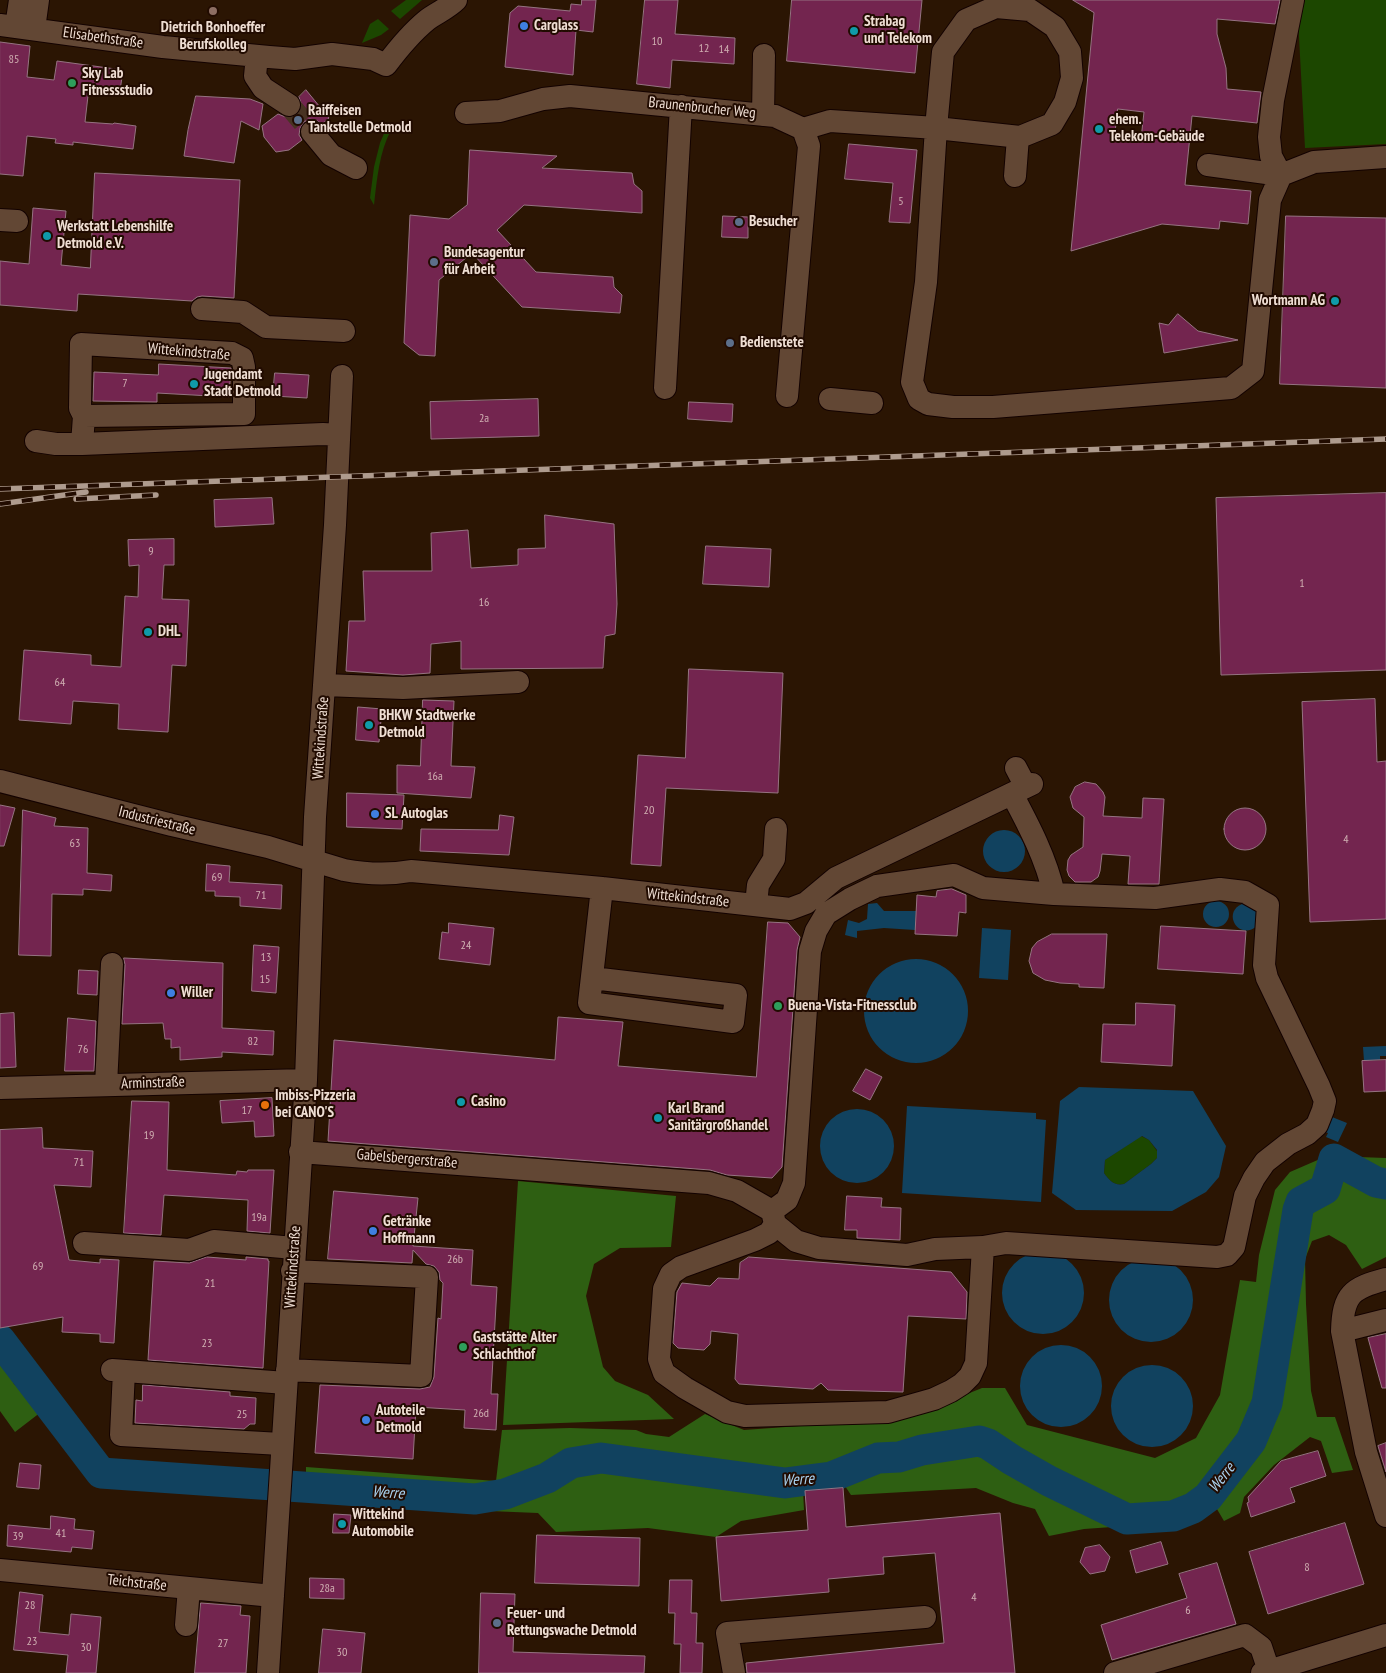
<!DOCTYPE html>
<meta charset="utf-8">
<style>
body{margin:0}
canvas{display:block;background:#2b1503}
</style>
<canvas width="1386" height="1673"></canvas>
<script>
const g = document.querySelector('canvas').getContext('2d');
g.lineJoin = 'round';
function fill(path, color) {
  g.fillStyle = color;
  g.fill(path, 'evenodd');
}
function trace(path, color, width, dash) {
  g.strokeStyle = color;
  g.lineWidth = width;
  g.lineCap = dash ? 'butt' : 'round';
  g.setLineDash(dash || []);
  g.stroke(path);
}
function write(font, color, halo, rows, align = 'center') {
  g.font = font + ' "PT Sans Narrow",sans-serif';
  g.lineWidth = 4;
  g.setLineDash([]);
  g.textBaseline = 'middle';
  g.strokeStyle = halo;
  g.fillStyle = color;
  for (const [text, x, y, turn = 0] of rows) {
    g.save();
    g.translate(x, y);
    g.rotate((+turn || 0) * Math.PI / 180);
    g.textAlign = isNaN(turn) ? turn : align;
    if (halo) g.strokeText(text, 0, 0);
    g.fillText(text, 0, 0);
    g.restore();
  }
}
const green = new Path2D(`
 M406,0H422L400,19L391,11Z
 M1297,0H1386V144L1305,148Z
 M378,19L389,29L381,35L362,43L370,24Z
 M386,129L391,130C379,153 377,179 374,205L370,198L374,167L380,143Z
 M1141,1136L1149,1140L1157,1151V1158L1151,1164L1124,1184C1114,1186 1109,1180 1104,1173L1105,1160Z`);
const forest = new Path2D(`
 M1358,1157L1386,1158V1257L1362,1269L1346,1245L1329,1235L1312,1241L1305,1259L1306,1304L1311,1391L1317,1417H1335L1353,1470L1332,1473L1321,1441L1310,1437L1274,1465L1244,1497L1240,1513L1224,1521L1214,1504H1187L1136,1512L1112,1527L1084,1529L1049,1536L1035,1509L1013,1503L976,1488L851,1495L845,1486L803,1490L804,1510L741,1521L716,1537L648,1528L556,1532L538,1513L368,1506L306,1497V1467L496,1481L502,1430L570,1428L636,1430L646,1434L669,1437L705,1414L744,1430L883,1420L925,1411L982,1388H1005L1027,1425L1155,1458L1196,1438L1220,1395L1240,1280L1256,1282L1259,1255L1275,1190L1290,1172L1320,1159Z
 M518,1181L676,1196L671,1247L620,1248L594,1264L586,1296L603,1367L615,1381L648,1395L674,1419L503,1425Z
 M0,1360L14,1384L41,1412L15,1432L0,1411Z`);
const water = new Path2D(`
 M983 851a21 21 0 1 1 42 0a21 21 0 1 1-42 0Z
 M1203 914a13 13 0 1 1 26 0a13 13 0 1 1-26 0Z
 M877,903L884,911H916L915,930L884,928L857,931V938L845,935L848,920L859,923L867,919L868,904Z
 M1245,903L1257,908V926C1238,942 1220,910 1245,903Z
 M982,928L1011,930L1008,980L979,978Z
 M864 1011a52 52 0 1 1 104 0a52 52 0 1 1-104 0Z
 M1386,1046V1056H1380V1060L1364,1061L1363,1047Z
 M1079,1087L1193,1091L1226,1146L1219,1177L1206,1192L1172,1211L1076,1210L1052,1193L1060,1101ZM1142,1136L1149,1140L1157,1150V1158L1151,1164L1124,1184C1114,1186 1109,1180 1104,1173L1105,1160Z
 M907,1106L1036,1113V1119L1046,1120L1041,1202L902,1193Z
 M820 1146a37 37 0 1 1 74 0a37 37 0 1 1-74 0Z
 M1332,1117L1347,1123L1338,1142L1326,1137L1328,1133L1325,1132Z
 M1002 1293a41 41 0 1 1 82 0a41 41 0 1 1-82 0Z
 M1109 1300a42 42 0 1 1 84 0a42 42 0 1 1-84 0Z
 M1020 1386a41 41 0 1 1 82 0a41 41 0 1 1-82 0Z
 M1111 1406a41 41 0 1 1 82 0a41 41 0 1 1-82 0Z`);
const river = new Path2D(`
 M0,1340L101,1473L475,1499L505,1494L547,1478L571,1463L601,1458L785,1483L831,1477L878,1458L899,1457L922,1450L979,1441L988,1444L1012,1460L1049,1481L1127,1519L1173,1516L1193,1508L1208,1497L1251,1441L1267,1403L1298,1210L1301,1202L1325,1189L1334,1159L1376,1182L1386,1184`);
const building = new Path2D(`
 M582,0H596L593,32L576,30L573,75L505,67L510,13L518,6L570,11L571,4L581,5Z
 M645,0H678L675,34L735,38L734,64L672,60L670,88L637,84Z
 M792,0H922L915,73L787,61Z
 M1073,0H1280L1275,24L1217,19V34L1226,68L1227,89L1261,92L1257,123L1192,116L1185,185L1251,191L1248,224L1220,221L1219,229L1162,224L1071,251L1094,13ZM1118,109L1144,112L1141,139L1115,136Z
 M0,42L30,46L27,77L54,80L57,61L123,70L120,91L89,87L85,122L113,124L114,123L136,126L133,149L73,142V145L55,143L56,139L27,136L23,176L0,174Z
 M306,90L329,118L322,124L316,120L309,119L304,122L300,128L299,135L302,140L289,150L276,152L264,137L262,126L278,114L288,118L295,116L300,112L302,106L299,97Z
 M196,96L250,99L263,104L259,130L241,121L234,163L184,156L188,130Z
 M849,144L917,150L910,223L889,222L893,183L845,179Z
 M470,150L557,156L542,168L632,173L634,184L642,191V213L524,205L497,230L536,272L613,277L614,287L622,295L620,313L522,307L472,253L439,280L435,356L419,355L404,343L410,215L449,219L467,205Z
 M95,173L240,180L234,298L202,296L197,297L192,301L78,294L77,311L0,305V261L29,264L33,208L66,211L61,265L90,268Z
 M723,216L748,217V238L722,237Z
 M1286,216L1386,218V388L1280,384Z
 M1178,314L1198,331L1238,340L1164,353L1159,323L1168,325Z
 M159,364L231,368L229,397L157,393V402L93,401L94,372L158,375Z
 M275,373L309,375L307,398L273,396Z
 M538,399L539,436L431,439L430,402Z
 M689,402L733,404L732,422L688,419Z
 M1386,493V670L1221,675L1216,498Z
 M272,498L274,524L215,527L214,500Z
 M545,515L614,524L617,604L615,634L605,636L603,668L461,669V641L431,644L430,673L403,675L346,671L349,621H365L363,571H432L431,533L468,530L471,568L518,565V549L545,548Z
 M174,539V565H164L162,599L189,600L186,666L172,665L168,732L118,729L119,704L73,701L71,724L19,720L24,650L91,655V665L121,667L125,596L138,597L139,565L129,566L128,540Z
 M706,546L771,549L769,587L703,584Z
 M689,669L783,673L778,793L666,788L661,866L631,864L638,755L685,758Z
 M1375,699L1377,762L1386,761V919L1310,922L1302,702Z
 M423,700L454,701L451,766L475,767L471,798L397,793V765L420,766Z
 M358,707L382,709L379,742L356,740Z
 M1085,782L1096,784L1103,792L1105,797L1103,816L1142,818L1143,798L1164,799L1159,884H1128L1130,856L1102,854L1100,871L1098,877L1091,882H1075L1069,876L1067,870L1068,860L1071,855L1083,847L1084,817L1073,808L1070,797L1075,787Z
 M347,793L404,795L402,829L347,827Z
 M0,805L15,808L4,846H0Z
 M1224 829a21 21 0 1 1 42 0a21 21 0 1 1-42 0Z
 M23,810L56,818L54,826L88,828L87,873L112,875L111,891L83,889V895L52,894L51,956L19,955Z
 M500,815L514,817L509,855L420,851L421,829L498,830Z
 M207,864L230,866L229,882L282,885L281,909L240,906V897L215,896V891H206Z
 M952,889L966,895V913L959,912L957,936L915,934L917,895L936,897L937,891Z
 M768,922L788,923L800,937L797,950L782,1167L772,1178L727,1175L710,1170L328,1141L334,1040L555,1060L558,1017L623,1022L618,1066L756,1077Z
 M449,923L494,928L490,965L439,959L442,932L448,933Z
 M1161,926L1246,931L1243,974L1158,969Z
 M1052,934H1107L1104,988L1079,987V984L1060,983L1045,980L1033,973L1029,961L1032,948L1037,942Z
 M254,945L279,947L276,993L252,991Z
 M124,958L223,963L222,1028L274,1031L273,1055L222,1052V1057L180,1060V1047L171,1048V1039H165L163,1023L122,1024L125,965Z
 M79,970L98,971L97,995L78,994Z
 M1136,1003L1175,1005L1172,1066L1101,1062L1103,1024L1135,1025Z
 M14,1013L16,1067L0,1068V1014Z
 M68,1018L96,1021L94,1071H65Z
 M1386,1060V1091L1364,1092L1362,1061Z
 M866,1069L882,1077L870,1100L853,1091Z
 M272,1098L274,1136L255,1137L254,1121L222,1123L220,1101Z
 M132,1101L169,1102L167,1170L236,1175L237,1171L247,1172L248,1170H274L270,1233L247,1231L248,1200L164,1195L161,1235L124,1233Z
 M42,1128L43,1148L93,1151L91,1187L54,1185L69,1260L100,1263V1259L119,1260L114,1343L100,1342V1334L62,1332L63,1317L0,1328V1130Z
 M334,1191L418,1198L413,1246L473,1250L471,1285L497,1287L491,1394H498L496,1430L464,1428L465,1410L416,1407L413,1459L315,1453L320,1385L420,1389L430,1387L434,1377L438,1318L441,1319L443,1283L440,1280L439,1272L434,1266L426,1264L413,1250L412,1263L328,1259Z
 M847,1196L882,1198L881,1207L901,1208L900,1240L857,1238V1230H845Z
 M207,1257L246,1260V1257L268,1259V1261H269L263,1368L148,1360L154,1261L189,1263Z
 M749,1257L951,1272L967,1292L966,1319L908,1316L903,1392L828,1390L821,1383L813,1389L739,1384L735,1379L738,1334L711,1331L710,1344L704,1350L678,1348L673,1343L677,1292L682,1283L710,1286L718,1278L739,1279L740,1263Z
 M1386,1334V1388H1382L1368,1338Z
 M143,1385L230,1392V1396L256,1398L255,1424H250L244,1429L135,1423L136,1400L142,1401Z
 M1386,1443V1472L1378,1446Z
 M1318,1451L1326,1476L1290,1488L1295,1502L1251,1517L1247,1503L1249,1502L1248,1497L1281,1461Z
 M20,1463L41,1465L39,1489L17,1487Z
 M843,1488L846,1527L1000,1513L1015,1673H747L746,1663L944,1643L935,1553L883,1557L884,1574L828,1579L829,1592L721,1601L716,1537L808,1530L805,1491Z
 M334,1514L351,1515L349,1533H333Z
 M51,1516L75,1519L74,1529L94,1531L92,1549L72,1547L71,1552L7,1546L8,1525L50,1529Z
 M1345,1523L1364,1584L1268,1614L1249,1552Z
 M537,1535L640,1538L639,1586L535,1583Z
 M1161,1542L1168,1564L1136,1573L1130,1551Z
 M1100,1545L1110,1557L1105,1571L1090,1574L1080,1562L1085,1548Z
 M1217,1563L1236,1624L1112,1660L1101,1625L1187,1598L1179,1574Z
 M310,1578L344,1579V1599L310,1598Z
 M670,1580H692L691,1613H697L696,1643H703L702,1673H680L681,1644H674L675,1613H669Z
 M20,1592L43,1595L39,1632L69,1635L71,1614L101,1617L96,1673H66L68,1655L14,1650Z
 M481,1593L515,1594L513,1652L645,1656L644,1673H479Z
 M201,1603L241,1606L240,1615L250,1616L246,1673H195Z
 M323,1629L365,1633L361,1673H319Z`);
const minorTunnel = new Path2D(`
 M289,105L312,132`);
const minor = new Path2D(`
 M0,25L163,47L269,57L295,59L332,54L373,59L386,65C398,49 411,33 427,20C436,13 447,9 456,0
 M16,27L20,0
 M34,29L38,0
 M257,56L255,76L263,88L289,105
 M466,113L500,111L543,99L570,96L775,116L803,129L830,121L936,128L1020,137L1052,124L1065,102L1072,78L1070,52L1055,27L1030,10L996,7L966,20L943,52L936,128L926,282L912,382L919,399L928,404L953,407H993L1231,388L1253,371L1270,200L1281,175
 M763,115L764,55
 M312,132L331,155L356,168
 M1208,165L1281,175L1314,162L1386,157
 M1281,175L1271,156L1269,137L1273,100L1293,0
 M1015,176L1018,137
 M0,220L17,221
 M202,309L243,312L266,327L344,331
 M665,388L681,106
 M787,396L809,146L803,129
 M830,399L872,403
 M36,441L56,444H82L323,434L339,435
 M82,444L84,416L80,408L81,344L232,353L242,358L244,367V414L84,416
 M324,685L403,688L518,682
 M1016,768L1026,787
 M0,781L172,825L268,847L344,870C366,874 389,875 411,871L602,888L790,909L806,903L836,878L1032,784
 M1012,794C1029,826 1046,858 1054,894
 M756,905L758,885L774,859L776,829
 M592,978L736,995L733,1022L589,1003L602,888
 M106,1085L112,964
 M0,1088L306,1080
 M300,1152L709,1183L737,1191L772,1211L775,1224L796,1241L819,1248L907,1255L935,1249L983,1247
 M772,1211L787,1200L794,1183L810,951L816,931L826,914L850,899L877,886L954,875L983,888L1054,894L1155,898L1220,889L1245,892L1268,905L1264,965L1267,978L1319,1086L1325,1101L1323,1110L1317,1125L1307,1134L1288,1144L1265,1162L1254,1178L1245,1196L1234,1247L1227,1255L1217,1257L1006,1243L983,1247L976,1363L970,1376L962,1384L951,1391L934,1399L888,1412L745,1416L727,1412L685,1388L664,1373L659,1359L664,1289L671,1274L681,1267L755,1240L769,1233L775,1224
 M84,1243L189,1250L214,1241L294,1248
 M1386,1279C1352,1288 1343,1294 1342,1331L1366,1452L1386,1516
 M1342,1331L1386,1320
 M112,1370L286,1383
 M287,1370L421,1376L427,1277L292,1271
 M124,1371L121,1435L281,1444
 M0,1570L273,1596
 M186,1625L189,1588
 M268,1673L306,1080L315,817L335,525L342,376
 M734,1673L727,1633L925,1617
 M1115,1673L1245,1635L1261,1647L1269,1671
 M1262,1673L1386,1635`);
const rail = new Path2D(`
 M0,489L1386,439
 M76,499L156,495
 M0,504L86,492`);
const markers = [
 [213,11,5,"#8d6e63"],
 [524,26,5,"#3f7fe0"],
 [854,31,5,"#0f9aa8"],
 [72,83,5,"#2e9e5b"],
 [298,120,5,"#5c6f8a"],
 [1099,129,5,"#0f9aa8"],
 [739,222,5,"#5c6f8a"],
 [47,236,5,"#0f9aa8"],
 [434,262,5,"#5c6f8a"],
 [1335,301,5,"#0f9aa8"],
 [730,343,5,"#5c6f8a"],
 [194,384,5,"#0f9aa8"],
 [148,632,5,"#0f9aa8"],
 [369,725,5,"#0f9aa8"],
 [375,814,5,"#3f7fe0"],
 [171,993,5,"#3f7fe0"],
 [778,1006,5,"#2e9e5b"],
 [461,1102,5,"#0f9aa8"],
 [265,1105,5,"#e8710a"],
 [658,1118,5,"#0f9aa8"],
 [373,1231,5,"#3f7fe0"],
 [463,1347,5,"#2e9e5b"],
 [366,1420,5,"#3f7fe0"],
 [342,1524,5,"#0f9aa8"],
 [497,1623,5,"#5c6f8a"]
];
const numberNames = [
 ["10",657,42],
 ["12",704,49],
 ["14",724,50],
 ["85",14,60],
 ["5",901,202],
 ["7",125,384],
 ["2a",484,419],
 ["9",151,552],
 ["1",1302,584],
 ["16",484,603],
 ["64",60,683],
 ["16a",435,777],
 ["20",649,811],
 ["4",1346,840],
 ["63",75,844],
 ["69",217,878],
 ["71",261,896],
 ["24",466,946],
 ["13",266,958],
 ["15",265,980],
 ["82",253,1042],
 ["76",83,1050],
 ["17",247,1111],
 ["19",149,1136],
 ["71",79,1163],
 ["19a",259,1218],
 ["26b",455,1260],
 ["69",38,1267],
 ["21",210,1284],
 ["23",207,1344],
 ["26d",481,1414],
 ["25",242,1415],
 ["41",61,1534],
 ["39",18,1537],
 ["8",1307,1568],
 ["28a",327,1589],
 ["4",974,1598],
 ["28",30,1606],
 ["6",1188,1611],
 ["23",32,1642],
 ["27",223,1644],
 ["30",86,1648],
 ["30",342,1653]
];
const poiNames = [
 ["Strabag",864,22],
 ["und Telekom",864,39],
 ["Carglass",534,26],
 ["Dietrich Bonhoeffer",213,28,"center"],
 ["Berufskolleg",213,45,"center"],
 ["Sky Lab",82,74],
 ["Fitnessstudio",82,91],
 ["Raiffeisen",308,111],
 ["Tankstelle Detmold",308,128],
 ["ehem.",1109,120],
 ["Telekom-Gebäude",1109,137],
 ["Besucher",749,222],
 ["Werkstatt Lebenshilfe",57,227],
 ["Detmold e.V.",57,244],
 ["Bundesagentur",444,253],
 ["für Arbeit",444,270],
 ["Wortmann AG",1325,301,"right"],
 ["Bedienstete",740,343],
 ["Jugendamt",204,375],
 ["Stadt Detmold",204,392],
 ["DHL",158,632],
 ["BHKW Stadtwerke",379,716],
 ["Detmold",379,733],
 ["SL Autoglas",385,814],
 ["Willer",181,993],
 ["Buena-Vista-Fitnessclub",788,1006],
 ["Imbiss-Pizzeria",275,1096],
 ["bei CANO'S",275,1113],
 ["Casino",471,1102],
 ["Karl Brand",668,1109],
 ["Sanitärgroßhandel",668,1126],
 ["Getränke",383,1222],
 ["Hoffmann",383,1239],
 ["Gaststätte Alter",473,1338],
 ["Schlachthof",473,1355],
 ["Autoteile",376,1411],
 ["Detmold",376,1428],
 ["Wittekind",352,1515],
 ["Automobile",352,1532],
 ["Feuer- und",507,1614],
 ["Rettungswache Detmold",507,1631]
];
const streetNames = [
 ["Elisabethstraße",103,38,8],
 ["Braunenbrucher Weg",702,108,6],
 ["Wittekindstraße",189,352,5],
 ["Wittekindstraße",321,738,-86],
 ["Industriestraße",157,821,14],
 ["Wittekindstraße",688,898,6],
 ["Arminstraße",153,1083,-2],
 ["Gabelsbergerstraße",407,1159,5],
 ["Wittekindstraße",293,1267,-86],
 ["Teichstraße",137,1583,6]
];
const waterNames = [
 ["Werre",1222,1478,-52],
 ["Werre",798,1480,-4],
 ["Werre",388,1493,4]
];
fill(green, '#1c4700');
fill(forest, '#2e5f12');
fill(water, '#11425f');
trace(river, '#11425f', 31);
fill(building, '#73254f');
trace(building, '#957382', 1);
trace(minorTunnel, '#483322', 22, [22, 11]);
trace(minor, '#130200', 24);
trace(minor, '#624734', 22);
trace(rail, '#ae9b8e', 5.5);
trace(rail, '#210b00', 4, [11]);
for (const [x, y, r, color] of markers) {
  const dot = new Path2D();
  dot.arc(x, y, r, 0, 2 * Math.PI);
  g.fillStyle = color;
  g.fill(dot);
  trace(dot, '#210b00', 2);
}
write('12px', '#d0b0b2', null, numberNames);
write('bold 15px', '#efded3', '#210b00', poiNames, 'left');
write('15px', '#efded3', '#210b00', streetNames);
write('italic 16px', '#a9d2ef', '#210b00', waterNames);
</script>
